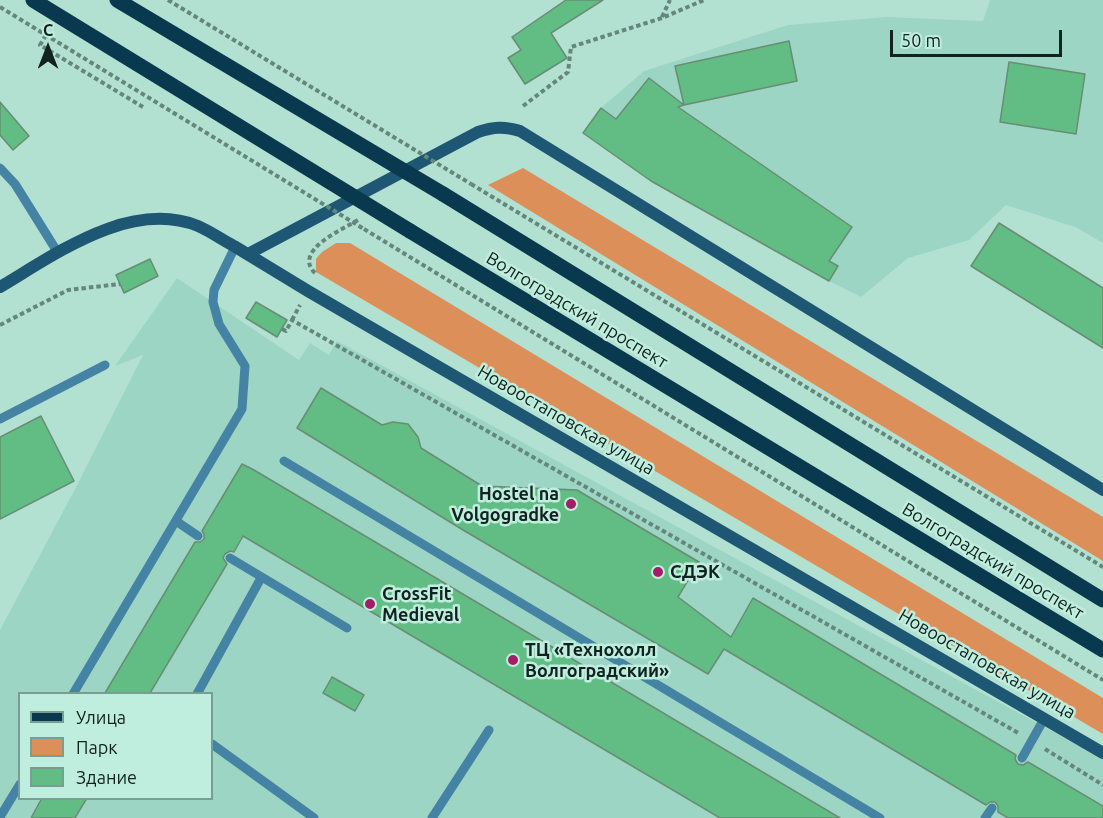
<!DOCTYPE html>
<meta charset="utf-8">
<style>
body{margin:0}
#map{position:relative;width:1103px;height:818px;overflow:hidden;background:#b2e1d2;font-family:Ubuntu,sans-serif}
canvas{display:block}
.legend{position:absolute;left:18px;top:692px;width:195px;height:108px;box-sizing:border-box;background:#bfeedf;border:2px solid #799d92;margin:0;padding:8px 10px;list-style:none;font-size:18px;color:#11231e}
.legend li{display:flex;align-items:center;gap:12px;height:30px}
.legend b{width:30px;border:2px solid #799d92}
.north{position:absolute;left:18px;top:18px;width:60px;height:60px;-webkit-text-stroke:4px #bfeedf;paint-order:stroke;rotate:0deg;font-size:16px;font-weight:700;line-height:24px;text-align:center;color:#11231e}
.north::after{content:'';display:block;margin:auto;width:21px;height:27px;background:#11231e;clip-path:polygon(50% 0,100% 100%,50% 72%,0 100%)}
.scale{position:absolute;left:890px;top:30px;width:172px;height:27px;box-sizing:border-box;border:3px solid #11231e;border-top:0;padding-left:8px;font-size:18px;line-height:21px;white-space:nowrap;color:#11231e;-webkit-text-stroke:4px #bfeedf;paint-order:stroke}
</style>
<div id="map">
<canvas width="1103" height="818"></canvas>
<ul class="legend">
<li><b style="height:8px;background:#09394f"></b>Улица</li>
<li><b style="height:16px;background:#dd8f59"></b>Парк</li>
<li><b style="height:16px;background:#61bd83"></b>Здание</li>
</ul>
<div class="north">С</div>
<div class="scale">50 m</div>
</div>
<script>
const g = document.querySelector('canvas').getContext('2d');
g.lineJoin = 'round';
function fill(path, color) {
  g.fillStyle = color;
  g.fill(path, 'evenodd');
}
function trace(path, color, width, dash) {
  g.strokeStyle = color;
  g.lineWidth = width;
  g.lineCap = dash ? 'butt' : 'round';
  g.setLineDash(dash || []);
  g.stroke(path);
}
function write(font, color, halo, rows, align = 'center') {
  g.font = font + ' Ubuntu,sans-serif';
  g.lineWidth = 5;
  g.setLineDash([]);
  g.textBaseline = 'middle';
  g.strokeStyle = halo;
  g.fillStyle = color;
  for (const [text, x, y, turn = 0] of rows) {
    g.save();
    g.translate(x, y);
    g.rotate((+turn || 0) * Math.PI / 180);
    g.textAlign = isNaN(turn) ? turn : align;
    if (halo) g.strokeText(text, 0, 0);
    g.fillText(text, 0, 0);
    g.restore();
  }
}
const built = new Path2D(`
 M990,0H1103V243L1075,227L1006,205L969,240L908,258L861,297L829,281L707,211L655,184L583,133L601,108L644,71L788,25L887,17L983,21Z
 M177,278L299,360L310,343L329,355L337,341L1103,759V818H0V630L74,491L143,355L115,366ZM20,694H212V798H20Z`);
const green = new Path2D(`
 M523,168L1103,517V561L488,185Z
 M336,243H350L1103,698V734L316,272V259L322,252Z`);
const building = new Path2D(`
 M566,0H603L551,33L567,58L525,84L508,58L521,50L512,37Z
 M789,41L797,81L684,105L675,66Z
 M1009,62L1085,74L1076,134L1000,122Z
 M649,78L684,105L678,107L852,227L829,261L838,266L829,281L651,181L583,133L601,108L616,119Z
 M0,102L29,136L13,150L0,135Z
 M999,223L1103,288V348L971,266Z
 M150,259L158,276L124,293L116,275Z
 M256,302L287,320L277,337L246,318Z
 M321,388L382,425L393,422L408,424L418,437L421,448L482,486L577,490L699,562L678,597L731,637L753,598L1016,755L1015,759L1018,764L1023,765L1028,762L1103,806V818H1008L998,812V806L995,802H990L986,805L724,649L708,674L463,530L297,428Z
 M41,416L74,481L0,519V437Z
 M242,464L254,470L840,818H720L243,536L234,552L230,551L225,554L223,558L227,564L150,693H105L195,542H200L204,539V534L202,531Z
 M332,677L364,695L355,711L323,693Z
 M42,798H87L75,818H31Z`);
const path = new Path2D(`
 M662,17L670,0
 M46,35L40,45L143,107
 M523,106L568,72L571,47L662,18L704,0
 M471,184L1103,567
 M364,229L1103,680
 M315,273C292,251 343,229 358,220
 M292,320L300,305
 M0,325L68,290L120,284
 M282,329L286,331L292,320L1020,734
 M1045,749L1103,785`);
const lane = new Path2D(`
 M0,168L15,184L58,253
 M0,419L105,365
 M284,461L880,818
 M176,521L198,536
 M230,558L347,628
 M73,694L242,409L245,366L219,324L213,302L214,290L235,247
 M197,694L261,578
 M212,744L314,818
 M1022,758L1044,719
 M0,817L20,784
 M432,818L489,730
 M985,818L992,808`);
const secondary = new Path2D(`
 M248,254L478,132C493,127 504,126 520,131L1103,490
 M0,287C56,254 130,199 198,226C210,231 222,240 234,246C259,261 283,276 308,291L1103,753`);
const primary = new Path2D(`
 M443,194L1103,600
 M410,231L1103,650`);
const pathBridge = new Path2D(`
 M168,0L471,184
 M0,7L364,229`);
const primaryBridge = new Path2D(`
 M33,0L410,231
 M117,0L443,194`);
const markers = [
 [571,504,6,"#a51d66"],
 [658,572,6,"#a51d66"],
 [370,604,6,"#a51d66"],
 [513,660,6,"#a51d66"]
];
const streetNames = [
 ["Волгоградский проспект",577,310,31],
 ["Новоостаповская улица",566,420,30],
 ["Волгоградский проспект",993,561,31],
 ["Новоостаповская улица",987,664,30]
];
const poiNames = [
 ["Hostel na",559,494,"right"],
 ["Volgogradke",559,515,"right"],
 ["СДЭК",670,572],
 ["CrossFit",382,594],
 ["Medieval",382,615],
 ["ТЦ «Технохолл",525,650],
 ["Волгоградский»",525,671]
];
fill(built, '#9dd5c4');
fill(green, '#dd8f59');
fill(building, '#61bd83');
trace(building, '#6a8c75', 1.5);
trace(path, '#65867c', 4, [4.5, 3]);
trace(lane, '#4583a4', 9);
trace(secondary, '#1e5774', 12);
trace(primary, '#09394f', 15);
trace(pathBridge, '#65867c', 4, [4.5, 3]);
trace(primaryBridge, '#09394f', 15);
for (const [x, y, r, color] of markers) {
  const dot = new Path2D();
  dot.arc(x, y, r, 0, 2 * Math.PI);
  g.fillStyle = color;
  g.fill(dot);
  trace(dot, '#bfeedf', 2);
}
write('18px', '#11231e', '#bfeedf', streetNames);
write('bold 18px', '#11231e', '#bfeedf', poiNames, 'left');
</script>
